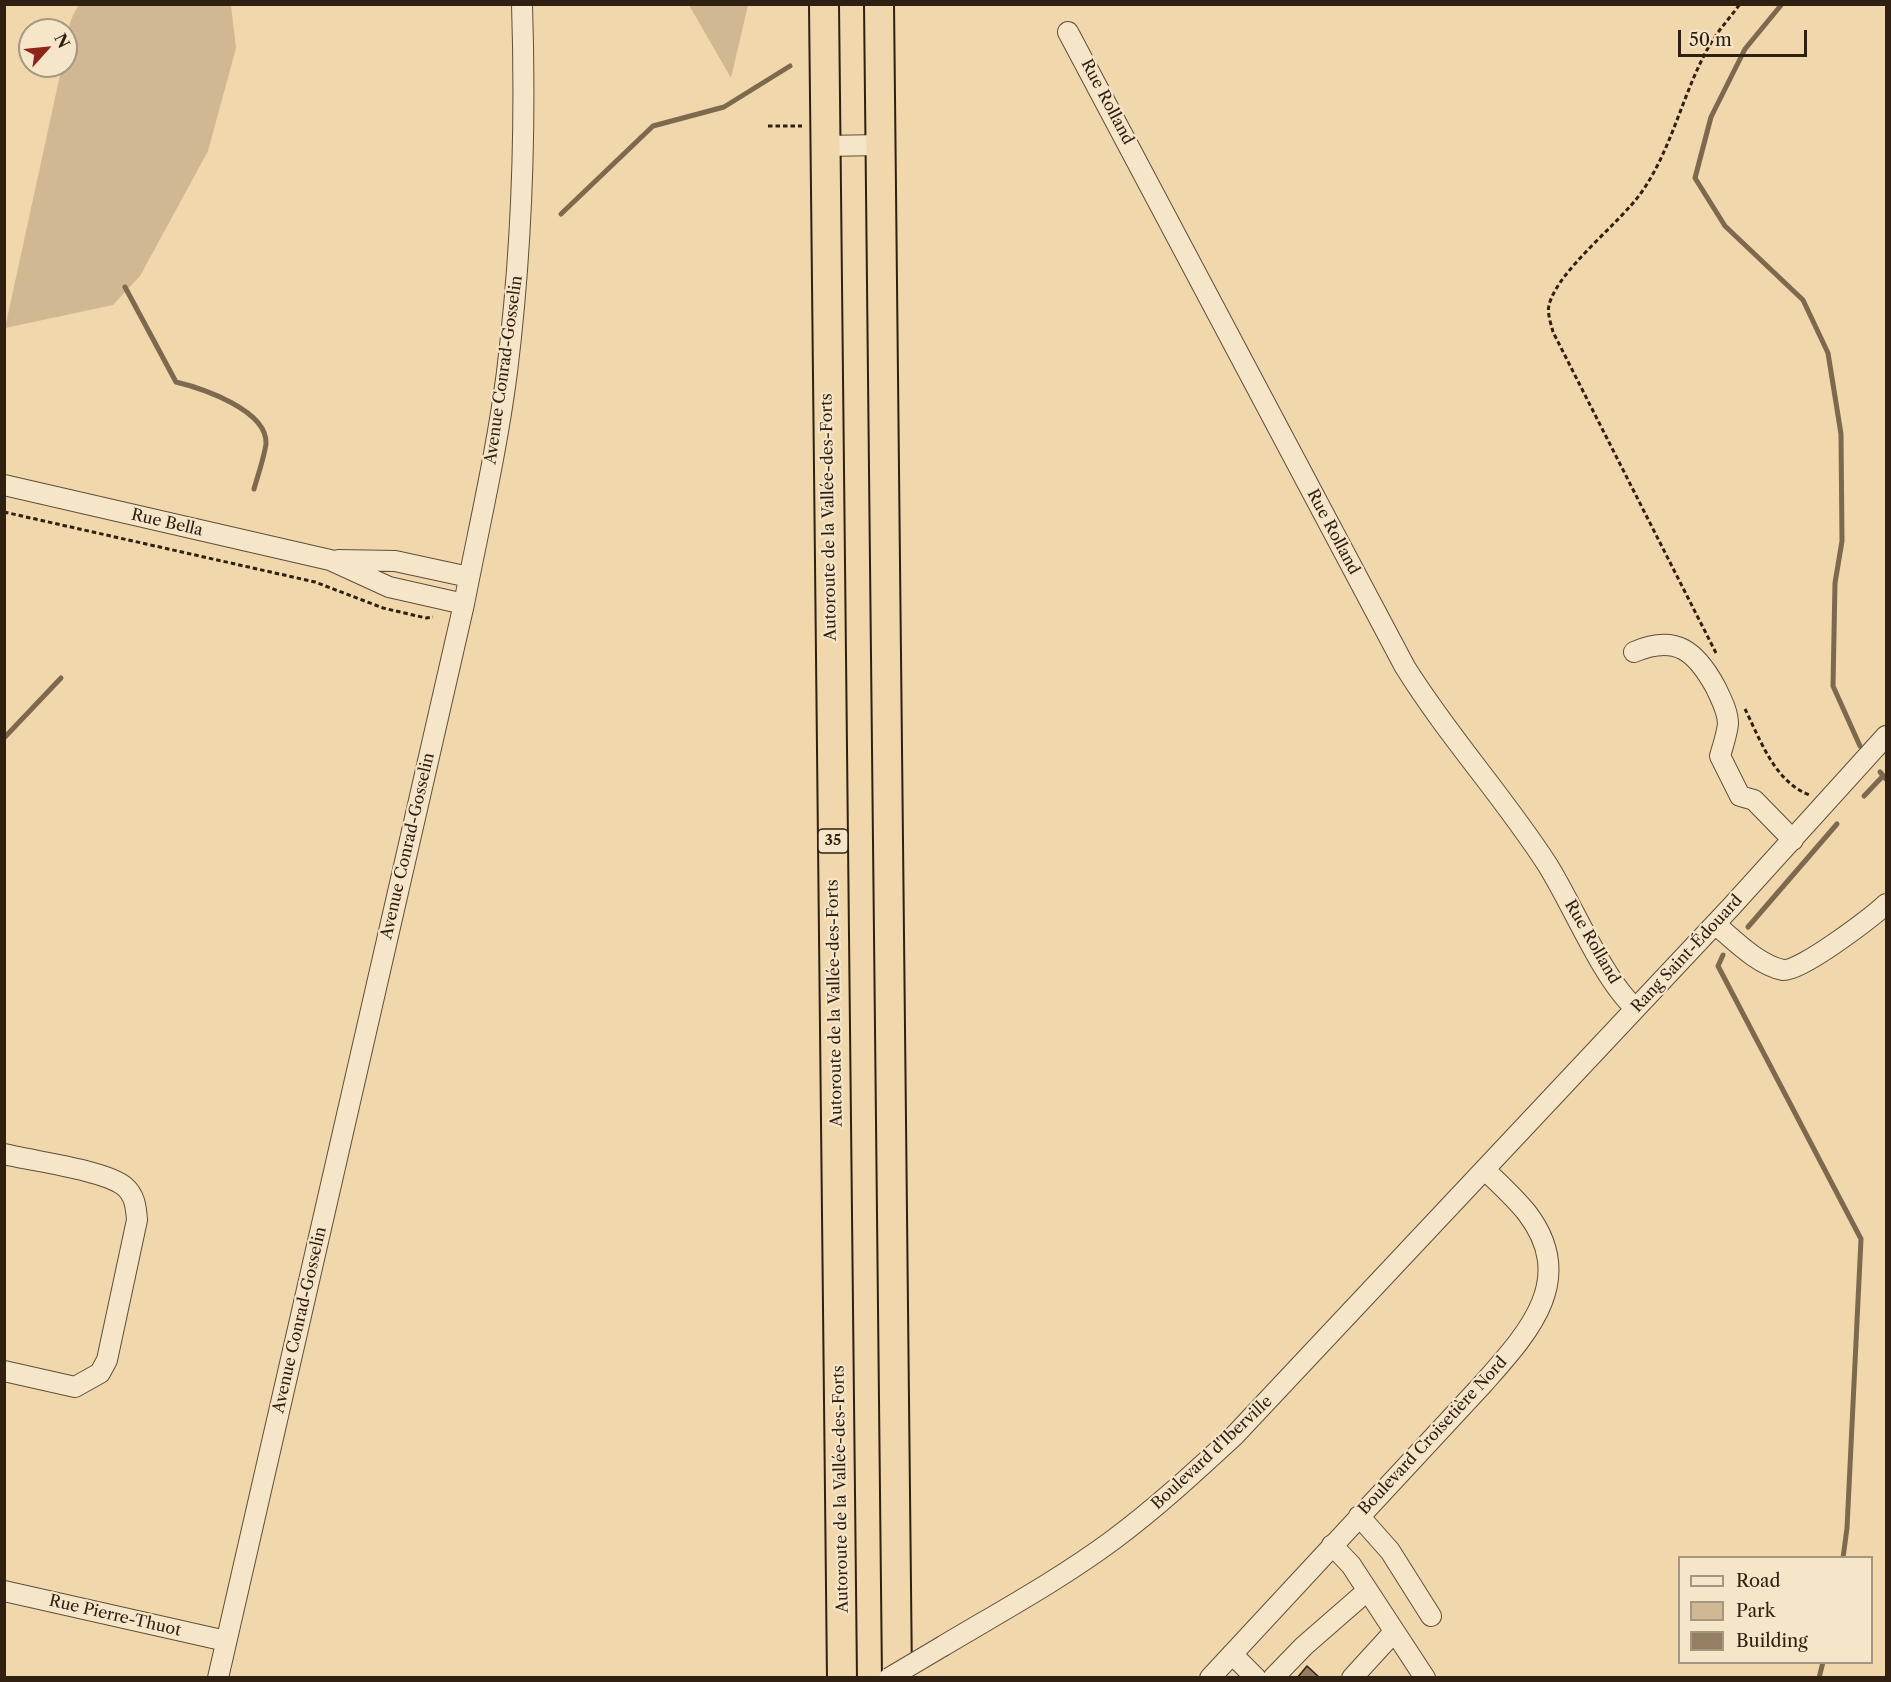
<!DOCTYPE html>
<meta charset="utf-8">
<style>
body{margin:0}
#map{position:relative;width:1891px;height:1682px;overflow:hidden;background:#f0d7ac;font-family:"Libre Caslon Text",serif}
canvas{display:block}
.frame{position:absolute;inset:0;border:6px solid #302011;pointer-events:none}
.legend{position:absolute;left:1678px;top:1556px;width:195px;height:108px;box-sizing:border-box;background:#f5e5c9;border:2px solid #a6967f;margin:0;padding:8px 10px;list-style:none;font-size:18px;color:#302011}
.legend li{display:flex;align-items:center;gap:12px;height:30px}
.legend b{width:30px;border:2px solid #a6967f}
.north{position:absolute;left:18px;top:18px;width:60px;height:60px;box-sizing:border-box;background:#f5e5c9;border:2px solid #a6967f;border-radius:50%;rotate:63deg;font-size:16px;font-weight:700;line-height:24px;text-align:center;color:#302011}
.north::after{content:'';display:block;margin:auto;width:21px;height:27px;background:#8f2418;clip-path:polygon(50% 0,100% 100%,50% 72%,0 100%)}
.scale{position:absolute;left:1678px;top:30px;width:129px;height:27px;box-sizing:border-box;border:3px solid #302011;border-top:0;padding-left:8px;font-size:18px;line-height:21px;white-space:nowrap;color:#302011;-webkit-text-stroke:4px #f5e5c9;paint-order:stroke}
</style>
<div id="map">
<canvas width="1891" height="1682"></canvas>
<div class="frame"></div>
<ul class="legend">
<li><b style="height:8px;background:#f5e5c9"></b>Road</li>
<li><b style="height:16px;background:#cfb892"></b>Park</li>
<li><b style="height:16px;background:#947f62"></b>Building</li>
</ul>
<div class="north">N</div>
<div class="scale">50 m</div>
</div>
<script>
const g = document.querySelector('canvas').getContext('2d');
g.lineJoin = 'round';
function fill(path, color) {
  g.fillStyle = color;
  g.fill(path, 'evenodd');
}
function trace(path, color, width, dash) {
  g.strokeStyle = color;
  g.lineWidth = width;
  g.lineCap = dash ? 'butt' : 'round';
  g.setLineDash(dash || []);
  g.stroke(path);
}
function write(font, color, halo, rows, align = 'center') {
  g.font = font + ' "Libre Caslon Text",serif';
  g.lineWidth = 4.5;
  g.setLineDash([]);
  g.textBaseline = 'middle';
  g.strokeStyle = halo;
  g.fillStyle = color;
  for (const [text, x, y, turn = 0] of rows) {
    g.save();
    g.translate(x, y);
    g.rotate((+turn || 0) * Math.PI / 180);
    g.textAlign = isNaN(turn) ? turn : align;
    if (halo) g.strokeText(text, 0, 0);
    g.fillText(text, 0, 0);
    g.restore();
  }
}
const green = new Path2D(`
 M79,5H231L236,48L208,151L140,276L113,305L5,328L62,66H66C66,44 66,23 79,5Z
 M689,5H748L731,78Z`);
const stream = new Path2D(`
 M1782,4L1745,49L1711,117L1695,178L1725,226L1803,300L1828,353L1841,434L1842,541L1835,583L1833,686L1860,746
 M561,214L653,126L724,107L790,66
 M125,287L176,382C201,388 268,410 266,444C264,458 258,475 254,489
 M4,738L61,678
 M1880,772L1886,779
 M1864,796L1883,776
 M1748,927L1837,824
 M1723,955L1718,966L1861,1239L1847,1528L1843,1558
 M1819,1678L1823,1662`);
const building = new Path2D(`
 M1307,1666L1320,1678H1297Z`);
const path = new Path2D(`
 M768,126H802
 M4,512L315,582L383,608L426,618L433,617
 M1716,653L1553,332C1551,324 1547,313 1549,305C1558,270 1618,225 1641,193C1672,149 1682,95 1708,48C1716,33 1729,19 1740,4
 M1745,709C1760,739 1775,783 1810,795`);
const minor = new Path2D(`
 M1068,32L1405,667C1448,736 1503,796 1547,864C1573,905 1602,978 1635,1008
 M825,146L881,145
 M4,485L330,560L389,587L464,604
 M338,560L395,561L469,577
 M1634,652C1676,634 1696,651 1716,688C1721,699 1728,711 1728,724C1727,734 1723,746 1720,756L1740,796L1754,800L1793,840
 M1715,924C1734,940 1758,965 1783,970C1799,973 1872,917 1886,904
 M4,1154C32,1161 104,1170 124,1186C135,1195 136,1207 137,1220L107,1360L100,1373L75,1387L4,1371
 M1359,1516L1390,1551L1431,1616
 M1332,1545L1351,1565L1425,1678
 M4,1591L226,1641
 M943,1646C1000,1612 1059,1580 1113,1540C1156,1508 1195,1472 1234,1436L1731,907L1886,736
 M1232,1654L1256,1678
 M218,1678L464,604C479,527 497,450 507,372C522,250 526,127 522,4
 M1210,1678L1482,1385C1526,1335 1579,1281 1527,1213C1515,1198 1500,1184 1485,1170
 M1273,1678L1304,1646L1367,1591
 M1352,1678L1394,1632`);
const highway = new Path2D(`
 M824,4L842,1678
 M879,4L897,1678`);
const minorBridge = new Path2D(`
 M889,1678L943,1646`);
const shields = [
 [833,841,30]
];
const shieldNames = [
 ["35",833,841]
];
const streetNames = [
 ["Rue Rolland",1107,102,62],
 ["Avenue Conrad-Gosselin",504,370,-82],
 ["Autoroute de la Vallée-des-Forts",829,517,-91],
 ["Rue Bella",167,523,13],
 ["Rue Rolland",1333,532,62],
 ["Avenue Conrad-Gosselin",408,846,-77],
 ["Rue Rolland",1592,942,60],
 ["Rang Saint-Édouard",1687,954,-47],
 ["Autoroute de la Vallée-des-Forts",835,1003,-91],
 ["Avenue Conrad-Gosselin",300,1320,-77],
 ["Boulevard Croisetière Nord",1433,1436,-47],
 ["Boulevard d'Iberville",1212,1453,-43],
 ["Autoroute de la Vallée-des-Forts",841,1489,-91],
 ["Rue Pierre-Thuot",115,1616,13]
];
fill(green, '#cfb892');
trace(stream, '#7c694e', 5);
fill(building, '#947f62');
trace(building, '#302011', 1.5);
trace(minor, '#604e38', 22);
trace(highway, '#302011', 32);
trace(path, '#302011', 3, [4.5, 3]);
trace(minor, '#f5e5c9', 20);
trace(highway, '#f0d7ac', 28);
trace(minorBridge, '#604e38', 22, []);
trace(minorBridge, '#f5e5c9', 20);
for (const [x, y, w] of shields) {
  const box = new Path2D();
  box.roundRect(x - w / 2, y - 12, w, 24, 4.5);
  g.fillStyle = '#f5e5c9';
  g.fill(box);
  trace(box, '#302011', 1.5);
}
write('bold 15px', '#302011', null, shieldNames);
write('16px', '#302011', '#f5e5c9', streetNames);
</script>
